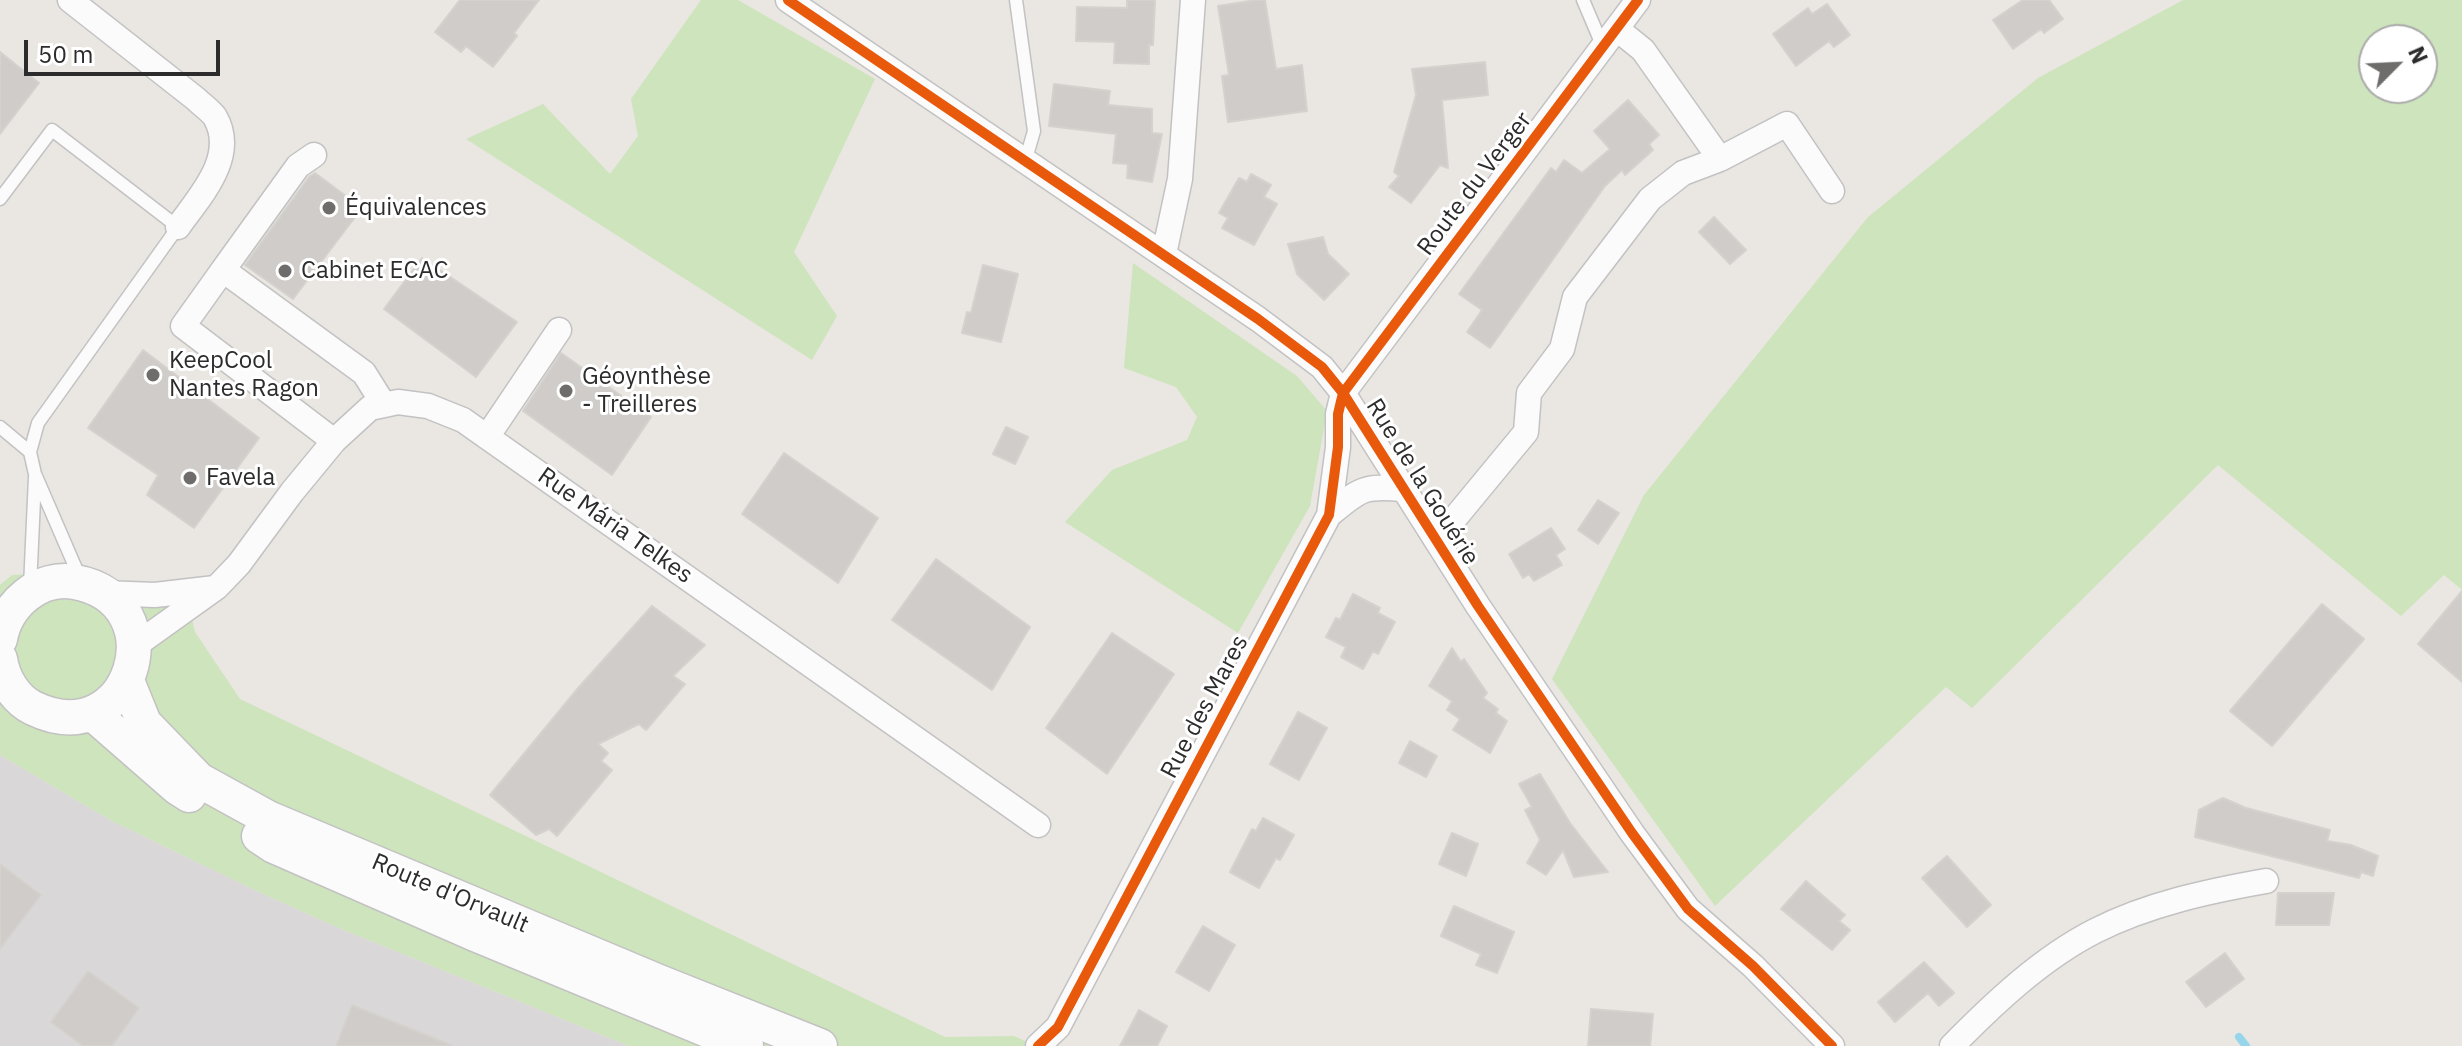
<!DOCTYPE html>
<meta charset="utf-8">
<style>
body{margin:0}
#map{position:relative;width:2462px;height:1046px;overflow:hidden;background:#eae6e2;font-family:"IBM Plex Sans",sans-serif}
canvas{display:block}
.north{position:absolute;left:2358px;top:24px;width:80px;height:80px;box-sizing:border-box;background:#fff;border:2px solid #ababab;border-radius:50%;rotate:66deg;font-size:22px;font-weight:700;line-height:32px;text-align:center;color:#2c2c2c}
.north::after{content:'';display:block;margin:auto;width:28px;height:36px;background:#6e6d6c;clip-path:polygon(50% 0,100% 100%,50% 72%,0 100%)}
.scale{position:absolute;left:24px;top:40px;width:196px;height:36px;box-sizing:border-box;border:4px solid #2c2c2c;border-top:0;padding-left:10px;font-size:24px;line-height:28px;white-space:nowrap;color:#2c2c2c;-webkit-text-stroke:6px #fff;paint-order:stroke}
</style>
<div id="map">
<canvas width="2462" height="1046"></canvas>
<div class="north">N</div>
<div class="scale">50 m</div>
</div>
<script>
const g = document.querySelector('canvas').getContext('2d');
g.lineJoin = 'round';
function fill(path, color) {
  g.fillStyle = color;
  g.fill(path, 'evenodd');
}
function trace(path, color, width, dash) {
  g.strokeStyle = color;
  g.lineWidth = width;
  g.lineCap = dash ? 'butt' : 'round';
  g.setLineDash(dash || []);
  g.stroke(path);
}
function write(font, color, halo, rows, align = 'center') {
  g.font = font + ' "IBM Plex Sans",sans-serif';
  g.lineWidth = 6;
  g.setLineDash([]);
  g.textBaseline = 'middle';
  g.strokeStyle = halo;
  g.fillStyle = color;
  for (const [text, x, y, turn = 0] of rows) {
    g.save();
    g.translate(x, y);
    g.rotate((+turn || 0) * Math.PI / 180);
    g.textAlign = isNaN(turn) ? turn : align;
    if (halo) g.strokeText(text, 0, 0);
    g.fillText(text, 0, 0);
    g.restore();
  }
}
const industrial = new Path2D(`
 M0,755L112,821L261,893L339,928L629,1046H0Z`);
const green = new Path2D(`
 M701,0H738L875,79L794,252L837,316L812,360L466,139L543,104L610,174L638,136L631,99Z
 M2183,0H2462V590L2444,575L2401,616L2218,465L1972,708L1946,687L1715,906L1552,679L1644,495L1868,217L2038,78ZM2374,40H2422V88H2374Z
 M1133,263L1297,376L1327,411L1310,506L1238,633L1065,522L1112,470L1187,440L1197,417L1176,387L1124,368Z
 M92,571L125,590L183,581L195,632L240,699L945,1037L1014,1036L1036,1046H629L339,928L261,893L112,821L0,755V585L12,575Z`);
const stream = new Path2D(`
 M2239,1037L2246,1046`);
const building = new Path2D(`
 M460,0H539L514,33L517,36L493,67L466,46L461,52L435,32Z
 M1127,0H1155L1153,45H1149V64L1114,63L1115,42L1076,41L1077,7L1127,8Z
 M1256,0H1265L1276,69L1302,65L1307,111L1228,122L1222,76L1229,75L1218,6Z
 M2023,0H2049L2063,19L2044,33L2041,29L2013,49L1993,20Z
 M1827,4L1850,35L1834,47L1829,41L1796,66L1773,34L1808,8L1812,14Z
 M0,52L39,83L0,134Z
 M1485,62L1488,95L1442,100L1448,168L1440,165L1411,203L1389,187L1399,176L1394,172L1416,95L1412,69Z
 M1054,84L1110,91L1108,105L1152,109V133L1162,134L1152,182L1127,178L1128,164L1113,163L1116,134L1049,126Z
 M1628,100L1659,135L1649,144L1653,150L1625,175L1622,170L1605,186L1490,348L1467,332L1482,310L1459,294L1551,168L1556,172L1564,160L1582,173L1610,149L1594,131Z
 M315,173L362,208L293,299L245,265L309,177Z
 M1251,174L1271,185L1264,197L1277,204L1254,245L1222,228L1228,218L1219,213L1239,178L1247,182Z
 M1714,217L1746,250L1730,264L1699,232Z
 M1323,237L1328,254L1349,274L1324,300L1297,274L1288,244Z
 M422,258L517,322L476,377L384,309Z
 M983,265L1018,274L1001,342L962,333L967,312L971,313Z
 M143,350L259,438L194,528L147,495L158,475L88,428Z
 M561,353L651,417L612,475L523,411Z
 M1006,427L1028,437L1015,464L993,454Z
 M784,453L878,518L838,583L742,514Z
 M1598,500L1619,513L1598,544L1578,530Z
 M1551,528L1565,549L1556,555L1562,565L1534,581L1529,574L1523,578L1509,554Z
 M936,559L1030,627L992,690L892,620Z
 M2462,591V682L2418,644Z
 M1353,594L1380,608L1378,613L1395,622L1378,654L1373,651L1363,669L1341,657L1346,647L1326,637L1336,618L1340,620Z
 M2322,604L2364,639L2272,746L2230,711Z
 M652,606L705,645L673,676L685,684L646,730L639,724L598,744L608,753L601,761L612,770L557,836L549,829L536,835L490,795L579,687Z
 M1112,633L1174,674L1107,774L1046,728Z
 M1452,648L1461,662L1464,659L1487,693L1483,698L1498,709L1496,713L1507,721L1490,753L1453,730L1460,719L1447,710L1452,701L1429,686Z
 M1298,712L1327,728L1299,780L1270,764Z
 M1410,741L1437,756L1426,777L1399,763Z
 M1540,774L1570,823L1608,872L1574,877L1563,850L1546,875L1527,863L1540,840L1525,810L1532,807L1519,784Z
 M2223,798L2246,808L2330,830L2327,841L2351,845L2378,856L2373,876L2361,872L2359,878L2195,837L2199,810Z
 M1263,818L1294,835L1280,860L1276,858L1259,888L1230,872L1252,829L1256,831Z
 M1452,833L1478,844L1466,876L1439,864Z
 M1947,856L1991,905L1967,927L1922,878Z
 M0,864L41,895L0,949Z
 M1806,881L1845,915L1839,921L1850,930L1832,950L1781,909Z
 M2278,893H2334L2329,925H2276Z
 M1454,906L1514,932L1497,973L1476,965L1481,954L1441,936Z
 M1203,926L1235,945L1209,991L1176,972Z
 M2225,953L2244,979L2206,1007L2186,982Z
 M1924,962L1954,993L1939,1006L1928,993L1895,1022L1878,1002Z
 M88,971L139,1008L112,1046H83L51,1022Z
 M352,1005L451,1045V1046H336Z
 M1591,1009L1653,1014L1650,1046H1588Z
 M1139,1010L1167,1026L1157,1046H1120Z`);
const lane = new Path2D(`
 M1016,0L1034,131L1025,162
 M1583,0L1603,47
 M0,199L52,130L178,227L38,423L30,452L35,474L80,578
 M0,427L30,452
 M30,587L35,477`);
const street = new Path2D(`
 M70,0L196,99C202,105 211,111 215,117C238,157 199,197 178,227
 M788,0L1258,319L1322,367L1343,393L1478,606L1632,833L1688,909L1753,966L1832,1046
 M1617,29L1643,50L1720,159
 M1164,254L1180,179L1193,0
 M223,270L298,166L314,155
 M487,437L559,330
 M334,441L183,326L223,270L364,373L384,405
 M1329,515C1359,490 1363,485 1402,489
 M1434,537L1450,524L1526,432L1529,393L1562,349L1575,297L1650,199L1683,173L1720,159L1787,124L1832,191
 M103,593L155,595L215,588
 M136,645L217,587L239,564L292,492L334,441L370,408L398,402L428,406L463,420L1038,825
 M1038,1046L1058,1027L1329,515L1338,447V414L1343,393L1638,0
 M1952,1046C1994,1003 2042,958 2095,931C2148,904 2209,891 2266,881`);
const secondary = new Path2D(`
 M0,639C6,605 39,575 75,582C179,601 132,756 33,708C15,699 3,679 0,659
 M127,681L144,723L199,780L268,818L659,982L820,1046
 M92,713L178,788L189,795
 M259,836L274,846L475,934L746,1046`);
const cycleway = new Path2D(`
 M788,0L1258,319L1322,367L1343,393L1478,606L1632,833L1688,909L1753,966L1832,1046
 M1038,1046L1058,1027L1329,515L1338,447V414L1343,393L1638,0`);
const markers = [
 [329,208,8,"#6e6d6c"],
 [285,271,8,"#6e6d6c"],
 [153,375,8,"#6e6d6c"],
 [566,391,8,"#6e6d6c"],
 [190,478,8,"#6e6d6c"]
];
const streetNames = [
 ["Route du Verger",1475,184,-53],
 ["Rue de la Gouérie",1422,482,58],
 ["Rue Mária Telkes",615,526,35],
 ["Rue des Mares",1205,707,-62],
 ["Route d'Orvault",450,894,23]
];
const poiNames = [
 ["Équivalences",345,208],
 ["Cabinet ECAC",301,271],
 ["KeepCool",169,361],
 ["Nantes Ragon",169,389],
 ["Géoynthèse",582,377],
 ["- Treilleres",582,405],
 ["Favela",206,478]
];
fill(industrial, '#dad7d9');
fill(green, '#cde4bc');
trace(stream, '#97d6ea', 8);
fill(building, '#cfccc9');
trace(building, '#d5d2ce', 2);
trace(lane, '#c3c2c3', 15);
trace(street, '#c3c2c3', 27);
trace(secondary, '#c3c2c3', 37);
trace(lane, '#fcfbfb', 12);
trace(street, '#fcfbfb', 24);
trace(secondary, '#fcfbfb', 34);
trace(cycleway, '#e8590c', 10);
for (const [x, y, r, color] of markers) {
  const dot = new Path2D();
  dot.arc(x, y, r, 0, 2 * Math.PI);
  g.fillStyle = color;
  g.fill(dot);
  trace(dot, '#fff', 3);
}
write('24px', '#2c2c2c', '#fff', streetNames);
write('24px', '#2c2c2c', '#fff', poiNames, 'left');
</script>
